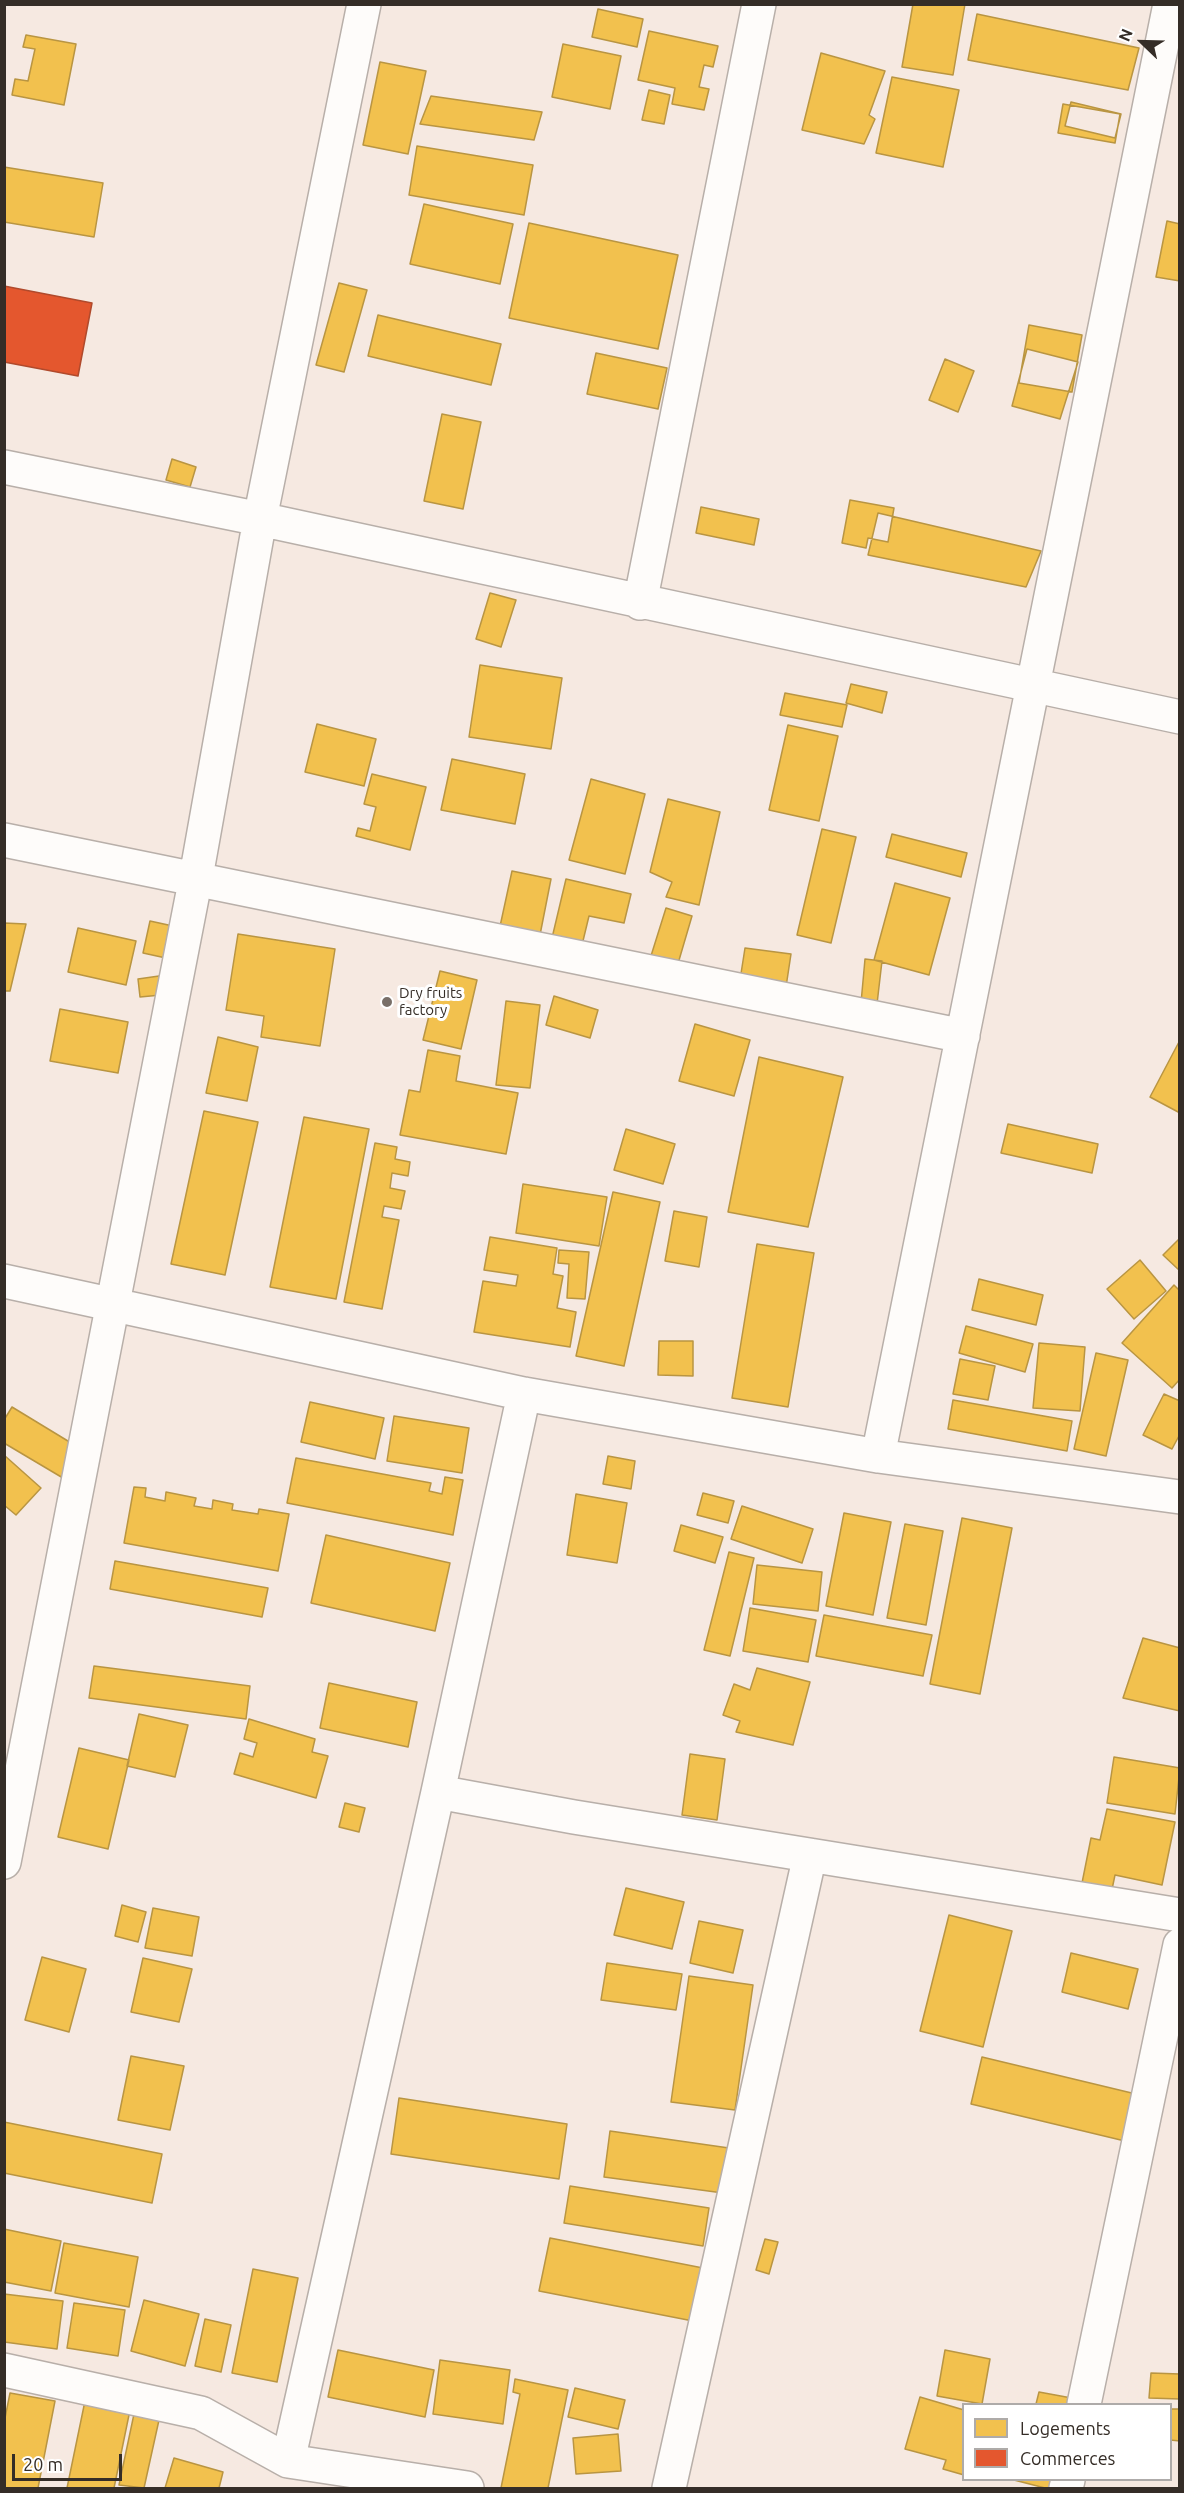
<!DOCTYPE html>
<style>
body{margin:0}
#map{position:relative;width:1184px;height:2493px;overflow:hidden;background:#f6e9e1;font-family:Ubuntu,sans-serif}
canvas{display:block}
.frame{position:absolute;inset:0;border:6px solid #352d27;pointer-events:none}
.legend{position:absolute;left:962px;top:2403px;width:210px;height:78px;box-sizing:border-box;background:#fff;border:2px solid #aeaba9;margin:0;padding:8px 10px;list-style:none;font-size:18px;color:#352d27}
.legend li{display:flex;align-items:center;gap:12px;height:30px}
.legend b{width:30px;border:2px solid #aeaba9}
.north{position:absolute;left:1112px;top:12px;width:60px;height:60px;-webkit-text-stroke:4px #fff;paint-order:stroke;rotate:293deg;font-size:16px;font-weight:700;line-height:24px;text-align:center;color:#352d27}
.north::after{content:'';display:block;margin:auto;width:21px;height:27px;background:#352d27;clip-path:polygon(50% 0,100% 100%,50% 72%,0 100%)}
.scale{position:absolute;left:12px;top:2454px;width:110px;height:27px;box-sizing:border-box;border:3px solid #352d27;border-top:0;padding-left:8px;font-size:18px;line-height:21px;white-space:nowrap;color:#352d27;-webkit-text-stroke:4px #fff;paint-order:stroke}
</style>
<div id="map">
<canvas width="1184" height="2493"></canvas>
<div class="frame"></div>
<ul class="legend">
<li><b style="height:16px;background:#f2c14e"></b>Logements</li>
<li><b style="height:16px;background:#e4572e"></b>Commerces</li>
</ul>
<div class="north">N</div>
<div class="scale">20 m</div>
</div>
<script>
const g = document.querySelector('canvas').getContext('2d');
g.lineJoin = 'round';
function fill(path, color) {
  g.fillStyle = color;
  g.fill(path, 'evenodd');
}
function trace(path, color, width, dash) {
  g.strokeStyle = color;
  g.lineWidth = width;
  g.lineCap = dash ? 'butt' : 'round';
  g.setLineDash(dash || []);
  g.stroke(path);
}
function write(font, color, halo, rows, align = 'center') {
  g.font = font + ' Ubuntu,sans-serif';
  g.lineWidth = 6;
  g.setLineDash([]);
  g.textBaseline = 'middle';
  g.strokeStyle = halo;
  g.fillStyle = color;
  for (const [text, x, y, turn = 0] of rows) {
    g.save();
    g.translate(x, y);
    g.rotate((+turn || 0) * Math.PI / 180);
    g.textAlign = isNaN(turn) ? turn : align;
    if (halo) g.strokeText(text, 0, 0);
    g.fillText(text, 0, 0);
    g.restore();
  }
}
const homes = new Path2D(`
 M913,4H965L953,75L902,67Z
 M598,9L643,19L637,47L592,37Z
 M977,14L1139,48L1128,90L968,60Z
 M649,31L718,46L713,67L704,65L699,87L709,89L704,110L672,104L675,88L638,80Z
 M26,35L76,44L64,105L12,95L15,79L28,81L35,49L23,47Z
 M563,44L621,56L610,109L552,97Z
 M821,53L885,71L869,115L875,119L864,144L802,130Z
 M380,62L426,71L408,154L363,145Z
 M892,77L959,90L943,167L876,153Z
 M649,90L670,95L664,124L642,120Z
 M431,96L542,112L534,140L420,124Z
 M1071,102L1121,114L1115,138L1065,126Z
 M1063,104L1120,114L1115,143L1058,133Z
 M417,146L533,165L524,215L409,195Z
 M4,167L103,183L94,237L4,222Z
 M424,204L513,224L500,284L410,264Z
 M1167,221L1180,224V281L1156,277Z
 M529,223L678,255L658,349L509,318Z
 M339,283L367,290L344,372L316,365Z
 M378,315L501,344L491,385L368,356Z
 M1029,325L1082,335L1072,392L1019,383Z
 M1027,349L1078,362L1060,419L1012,406Z
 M596,353L667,368L658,409L587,394Z
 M945,359L974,371L958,412L929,400Z
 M442,414L481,422L463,509L424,501Z
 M172,459L196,467L190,487L166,480Z
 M850,500L894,508L888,542L868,538L866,548L842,543Z
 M701,507L759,519L754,545L696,533Z
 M878,513L1041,551L1026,587L868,555Z
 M490,593L516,600L501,647L476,639Z
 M480,665L562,678L551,749L469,737Z
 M851,684L887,692L882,713L846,703Z
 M785,693L847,705L842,727L780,715Z
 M317,724L376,739L364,786L305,772Z
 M788,725L838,736L819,821L769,810Z
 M452,759L525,774L515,824L441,810Z
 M372,774L426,787L410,850L356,836L358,828L370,831L376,807L364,804Z
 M591,779L645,794L625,874L569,860Z
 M668,799L720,812L699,905L666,897L672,882L650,872Z
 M822,829L856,837L831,943L797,935Z
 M892,834L967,853L961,877L886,857Z
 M512,871L551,879L539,940L499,931Z
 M566,879L631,894L624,923L589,916L582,945L552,938Z
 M895,883L950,898L929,975L874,960Z
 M666,908L692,916L677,967L650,959Z
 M150,921L182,928L175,960L143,953Z
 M4,923L26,924L10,991H4Z
 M78,928L136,941L126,985L68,972Z
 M238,934L335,949L320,1046L261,1037L264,1016L226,1010Z
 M745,948L791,954L786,987L740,980Z
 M865,959L882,961L877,1004L861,1003Z
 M440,971L477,980L461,1049L423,1040Z
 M159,976L161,995L140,997L138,979Z
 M554,996L598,1010L590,1038L546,1025Z
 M506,1001L540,1005L530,1088L496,1085Z
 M60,1009L128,1022L118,1073L50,1061Z
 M695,1024L750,1040L734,1096L679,1081Z
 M218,1037L258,1047L247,1101L206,1093Z
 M1180,1040V1113L1150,1097Z
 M428,1050L460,1056L456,1081L518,1093L506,1154L400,1135L409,1090L420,1092Z
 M759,1057L843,1077L808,1227L728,1212Z
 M204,1111L258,1122L225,1275L171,1264Z
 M304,1117L369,1129L336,1299L270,1287Z
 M1008,1124L1098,1144L1092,1173L1001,1153Z
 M626,1129L675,1144L663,1184L614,1170Z
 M375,1143L397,1147L395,1159L410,1162L408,1176L392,1173L390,1188L405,1191L401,1209L384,1206L382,1217L399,1220L382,1309L344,1302Z
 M523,1184L607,1197L599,1246L516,1233Z
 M613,1192L660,1202L624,1366L576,1356Z
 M674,1211L707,1217L699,1267L665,1261Z
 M490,1237L557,1248L553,1274L563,1276L557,1308L576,1312L570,1347L474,1332L483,1281L516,1286L518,1275L484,1270Z
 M1180,1238V1271L1163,1255Z
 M757,1244L814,1253L788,1407L732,1398Z
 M559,1250L589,1252L585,1299L567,1298L569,1264L558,1263Z
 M1140,1260L1166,1291L1134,1319L1107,1289Z
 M979,1279L1043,1295L1036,1325L972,1310Z
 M1174,1285L1180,1291V1379L1172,1388L1122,1343Z
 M966,1326L1033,1344L1025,1372L959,1353Z
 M659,1341H693V1376L658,1375Z
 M1039,1343L1085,1347L1080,1411L1033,1408Z
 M1096,1353L1128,1360L1106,1456L1074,1449Z
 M960,1359L995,1366L988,1400L953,1394Z
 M1164,1394L1180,1401V1434L1172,1449L1143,1435Z
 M953,1400L1072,1421L1067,1451L948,1429Z
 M310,1402L384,1418L375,1459L301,1442Z
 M12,1407L86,1452L68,1481L4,1443V1420Z
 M394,1416L469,1428L462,1473L387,1461Z
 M4,1455L41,1488L16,1515L4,1505Z
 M608,1456L635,1461L631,1489L603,1484Z
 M296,1458L431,1483L429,1491L442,1494L445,1477L463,1480L453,1535L287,1503Z
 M134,1487L146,1488L145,1497L165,1501L166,1492L196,1498L194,1506L212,1509L213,1500L233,1504L232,1510L258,1514L259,1509L289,1514L278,1571L124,1543Z
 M703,1493L734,1501L728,1523L697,1515Z
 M576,1494L627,1503L617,1563L567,1555Z
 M742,1506L813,1529L802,1563L731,1539Z
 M844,1513L891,1522L873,1615L826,1606Z
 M962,1518L1012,1528L980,1694L930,1684Z
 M905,1524L943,1531L926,1625L887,1618Z
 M681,1525L723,1537L715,1563L674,1551Z
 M326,1535L450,1563L435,1631L311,1603Z
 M729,1552L754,1558L730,1656L704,1650Z
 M115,1561L268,1588L262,1617L110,1589Z
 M757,1565L822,1572L818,1611L753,1604Z
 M750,1608L816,1620L808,1662L743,1651Z
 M824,1615L932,1635L923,1676L816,1656Z
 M1143,1638L1180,1648V1711L1123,1698Z
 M94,1666L250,1686L246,1719L89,1698Z
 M757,1668L810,1682L793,1745L736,1732L740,1721L723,1715L734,1684L750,1690Z
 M329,1683L417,1702L408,1747L320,1728Z
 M139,1714L188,1725L175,1777L127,1766Z
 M249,1719L315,1739L312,1752L328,1756L316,1798L234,1774L240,1753L253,1757L257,1743L244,1739Z
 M79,1748L129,1760L108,1849L58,1837Z
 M690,1754L725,1759L717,1820L682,1815Z
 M1114,1757L1180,1768L1175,1814L1107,1803Z
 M345,1803L365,1808L359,1832L339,1827Z
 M1107,1809L1175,1822L1162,1885L1115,1875L1110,1899L1080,1893L1091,1838L1100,1840Z
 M626,1888L684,1902L672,1949L614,1935Z
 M122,1905L146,1912L138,1942L115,1936Z
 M153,1908L199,1917L192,1956L145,1948Z
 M949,1915L1012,1931L983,2047L920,2031Z
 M699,1921L743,1930L733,1973L690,1963Z
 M1071,1953L1138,1969L1128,2009L1062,1992Z
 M42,1957L86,1969L69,2032L25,2020Z
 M143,1958L192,1969L179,2022L131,2012Z
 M607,1963L682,1974L676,2010L601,2000Z
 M689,1976L753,1985L735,2110L671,2102Z
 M131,2056L184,2066L170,2130L118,2120Z
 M982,2057L1140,2095L1129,2142L971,2104Z
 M399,2098L567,2124L559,2179L391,2154Z
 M4,2122L162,2154L152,2203L4,2173Z
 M610,2131L729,2148L723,2193L604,2177Z
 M570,2186L709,2208L703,2246L564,2223Z
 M4,2229L61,2241L51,2291L4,2282Z
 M550,2238L703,2268L693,2321L539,2291Z
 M765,2239L778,2242L769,2274L756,2270Z
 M64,2243L138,2257L129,2307L55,2293Z
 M253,2269L298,2278L277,2382L232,2373Z
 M4,2294L63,2301L57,2349L4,2342Z
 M144,2300L199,2314L185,2366L131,2351Z
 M74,2303L125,2310L118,2356L67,2348Z
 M205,2319L231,2325L221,2372L195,2366Z
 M338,2350L434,2370L425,2417L328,2397Z
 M945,2350L990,2359L982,2404L937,2396Z
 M440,2360L510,2370L503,2424L433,2414Z
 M1151,2373L1180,2374V2399L1149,2398Z
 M515,2379L568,2390L548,2488H501L520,2394L513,2392Z
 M575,2388L625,2400L618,2429L568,2417Z
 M1039,2392L1077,2399L1076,2404H1036Z
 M10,2393L55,2401L38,2488H4V2423Z
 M920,2397L964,2410V2475L943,2469L946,2460L905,2449Z
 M85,2401L130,2410L114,2488H67Z
 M1170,2409H1180V2441L1170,2440Z
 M134,2414L159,2420L144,2488L119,2485Z
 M618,2434L621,2471L576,2474L573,2438Z
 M174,2458L223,2472L219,2488H165Z
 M1014,2480H1060L1058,2488H1045Z`);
const shops = new Path2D(`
 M4,286L92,303L78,376L4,362Z`);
const minor = new Path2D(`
 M4,467L260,519L1180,717
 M640,603L759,4
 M4,840L963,1036
 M4,1281L524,1394L878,1456L1180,1497
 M878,1456C972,972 1070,488 1170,4
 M438,1792L574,1817L1180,1915
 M4,1862L196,877L260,519L364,4
 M4,2370L201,2413L288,2461L467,2488
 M1084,2404L1180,1945
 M288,2461L438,1792L524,1394
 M669,2488L810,1855
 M1066,2488L1068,2480`);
const markers = [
 [387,1002,6,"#796f68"]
];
const poiNames = [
 ["Dry fruits",399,993],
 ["factory",399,1010]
];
fill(homes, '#f2c14e');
trace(homes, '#b99542', 1.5);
fill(shops, '#e4572e');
trace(shops, '#b04a2c', 1.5);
trace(minor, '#b8afa9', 36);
trace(minor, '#fefcfa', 33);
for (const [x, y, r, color] of markers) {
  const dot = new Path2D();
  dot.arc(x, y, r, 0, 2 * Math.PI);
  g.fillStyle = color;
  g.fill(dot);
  trace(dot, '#fff', 2);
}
write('15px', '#352d27', '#fff', poiNames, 'left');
</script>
